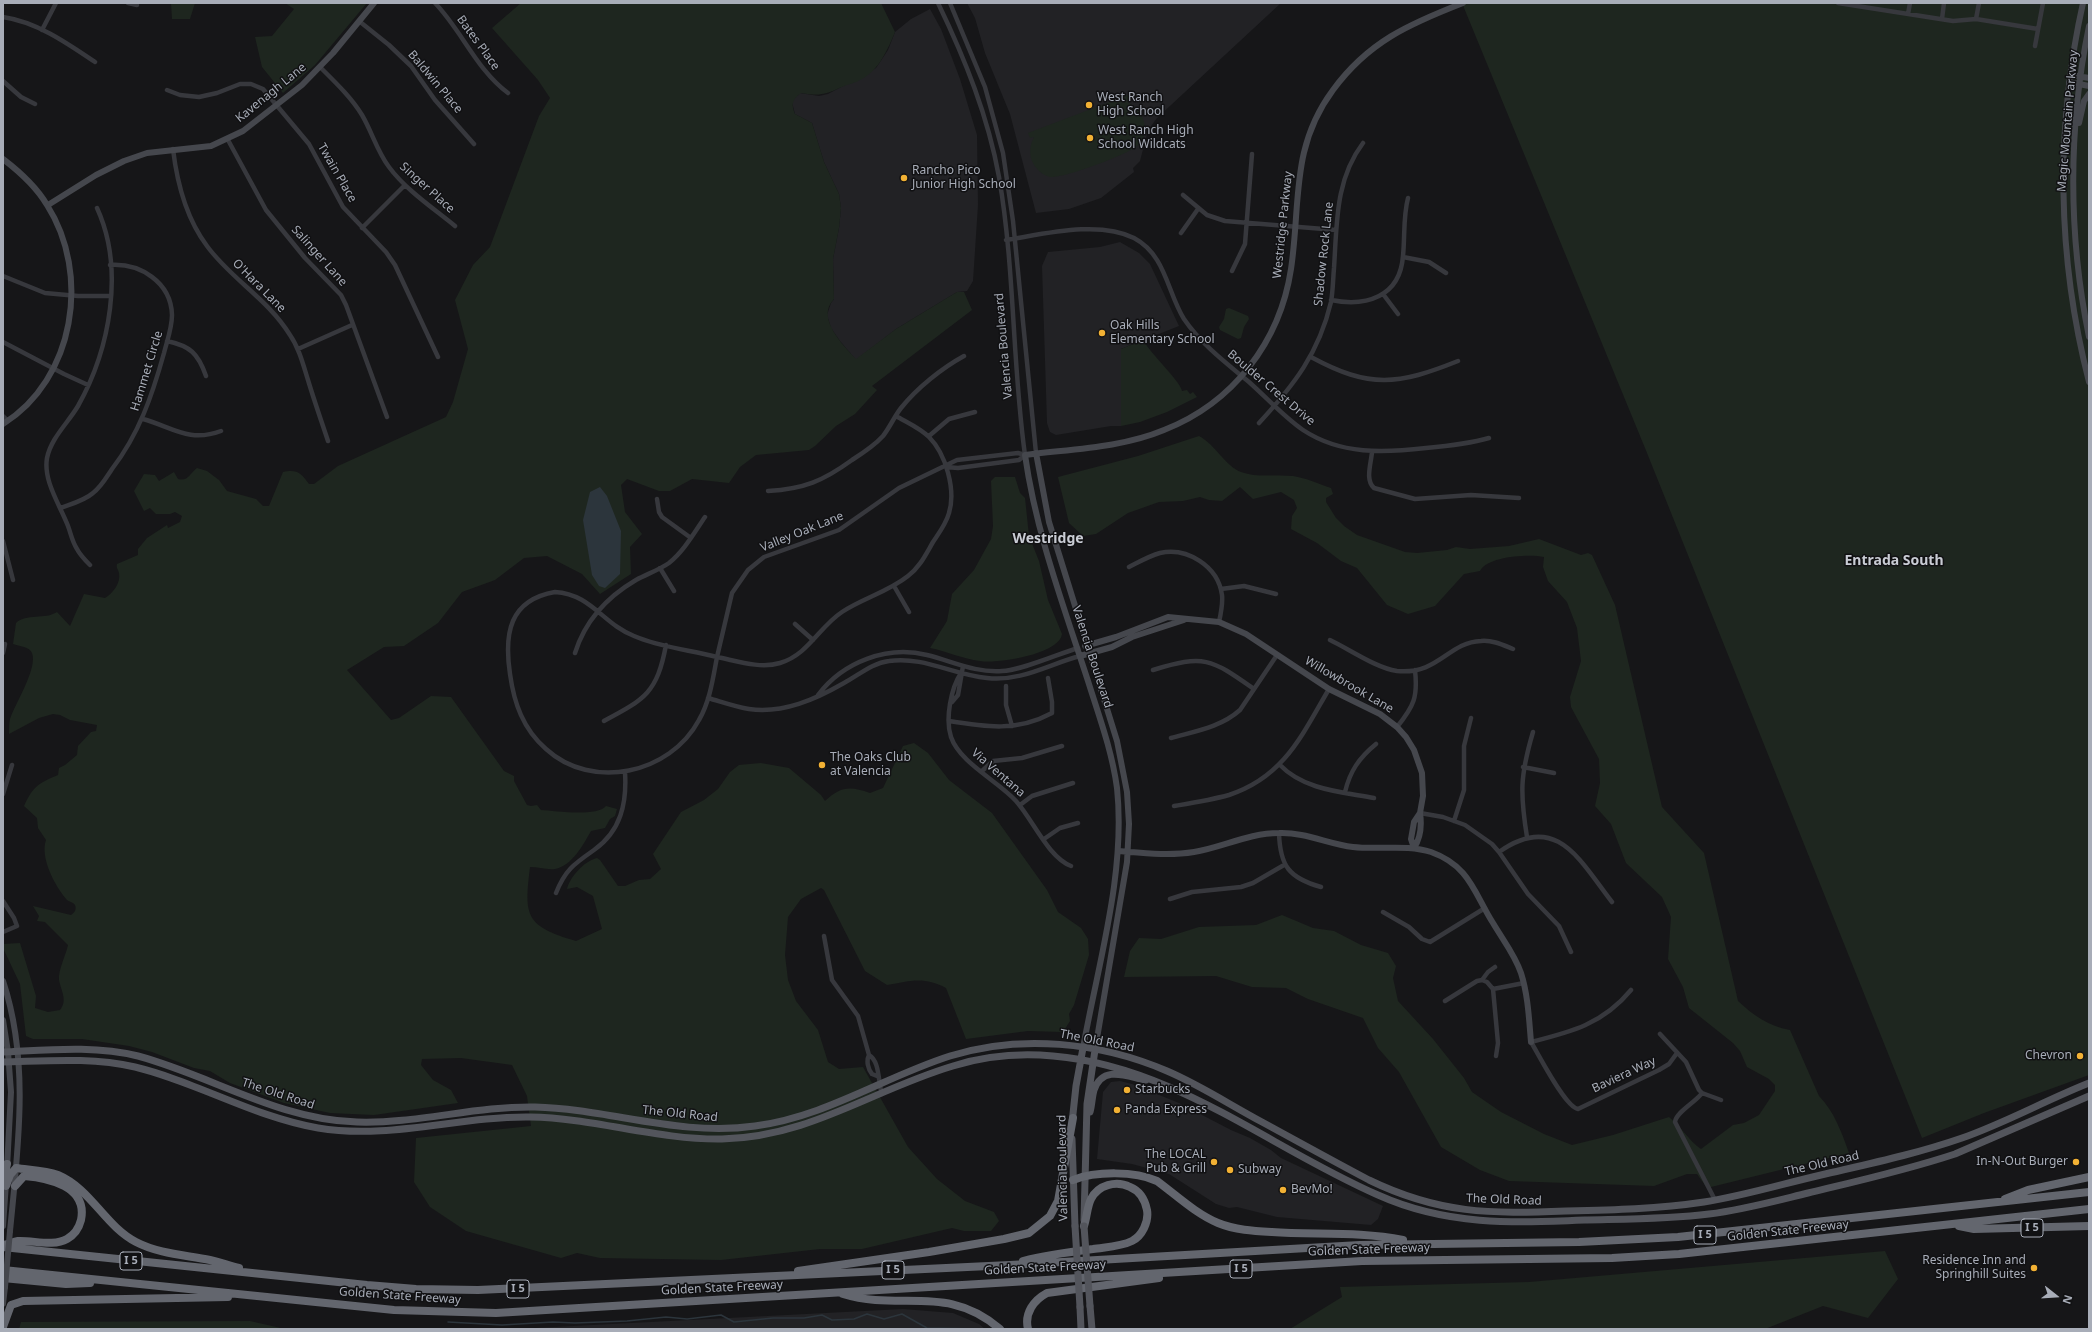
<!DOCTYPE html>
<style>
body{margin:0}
#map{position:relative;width:2092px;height:1332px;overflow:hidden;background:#161618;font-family:"Noto Sans",sans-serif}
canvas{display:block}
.frame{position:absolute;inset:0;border:4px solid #a8adb8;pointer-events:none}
.north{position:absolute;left:2036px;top:1276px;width:40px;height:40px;-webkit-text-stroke:3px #111113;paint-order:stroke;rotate:107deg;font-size:11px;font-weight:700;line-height:16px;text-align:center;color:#a8adb8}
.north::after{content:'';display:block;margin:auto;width:14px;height:18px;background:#a8adb8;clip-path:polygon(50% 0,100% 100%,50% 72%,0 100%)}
</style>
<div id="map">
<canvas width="2092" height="1332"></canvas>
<div class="frame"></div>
<div class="north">N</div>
</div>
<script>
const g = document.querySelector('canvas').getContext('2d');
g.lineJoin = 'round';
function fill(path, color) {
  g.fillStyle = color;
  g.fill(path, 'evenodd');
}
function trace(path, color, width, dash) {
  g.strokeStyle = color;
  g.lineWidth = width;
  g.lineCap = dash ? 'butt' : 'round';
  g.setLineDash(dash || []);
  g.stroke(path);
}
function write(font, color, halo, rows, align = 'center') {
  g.font = font + ' "Noto Sans",sans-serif';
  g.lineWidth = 3;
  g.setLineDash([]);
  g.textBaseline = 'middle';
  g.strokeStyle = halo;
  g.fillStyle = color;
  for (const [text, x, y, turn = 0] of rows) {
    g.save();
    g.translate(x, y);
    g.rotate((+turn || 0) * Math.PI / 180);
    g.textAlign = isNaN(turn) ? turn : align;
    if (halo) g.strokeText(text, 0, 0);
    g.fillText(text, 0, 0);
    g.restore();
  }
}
const built = new Path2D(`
 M967,3H1281L1157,118L1148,130L1140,161L1133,168L1134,172L1101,198L1069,209L1036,213L1010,114L985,53L975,18Z
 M930,9L941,29L960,79L977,135L978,205L973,281L967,291L957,292L896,329L856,360L840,341L831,328L827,315L831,303L834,299L833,259L839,228L841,208L839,194L824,162L812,123L795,114L792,102L794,98L800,93L819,96L828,94L876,68L888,50L895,32L911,19Z
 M1120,242L1139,253L1150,264L1179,326L1121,349V426H1111L1056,435L1050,432L1047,423L1042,266L1048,252L1100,247Z
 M1120,1081L1132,1084L1179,1103L1231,1130L1250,1138L1271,1150L1281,1158L1383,1206L1378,1219L1371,1225L1277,1217L1237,1207L1229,1208L1216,1204L1169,1174L1132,1164L1097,1159L1103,1092L1111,1082Z
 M903,1309L953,1313L979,1324L985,1329H515Z`);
const green = new Path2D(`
 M171,3H195L190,19H172Z
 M285,3H367L315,65L283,93L262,67L255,37L272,36L294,9Z
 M521,3H881L895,32C888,49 879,70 862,79C856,83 848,84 842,87C824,95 820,96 801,93C792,100 791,104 795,114L812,123L824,162L839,194L841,208L839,228L833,259L834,299C815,318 844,346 856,359L896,329L957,292H964L972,310L872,386L877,390L855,414L836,426L815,446L809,450L756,455L740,467L729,483L692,479L670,491H659L627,479L621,485L625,512L642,534L630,547L631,574L600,594L582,574L547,556L524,558L495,580L462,592L438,623L404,646L384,647L347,670L391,720L399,718L431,696L451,697L504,771L514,776V781L527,805L531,806L537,805L541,810C555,811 597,817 606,806L617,809L615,816L610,819L605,828L591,831C583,845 572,866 555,869C547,870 538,867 530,867C524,916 525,926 576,941L602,929L593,896L577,887L567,889C570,877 584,861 597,858L600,860L618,886H625L639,880L650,879L661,869L653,854L681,812L704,800L718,789L730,772L739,765L761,763L789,768L821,795L825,801C841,786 850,786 870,793L883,788L903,746L914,743L928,753L949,780L992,813L1047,890L1058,912L1081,928L1088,939L1089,955L1074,1005L1069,1014L1070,1021L1063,1032L1028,1031L966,1039L946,988C924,976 910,981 887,985L865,971L824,890L821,888L801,899L788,917L785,955L788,980L796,1001L818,1030L828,1062L839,1069L863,1067L908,1147L937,1179L965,1201L994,1212L999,1221L991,1231H964L952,1228L862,1249H820L721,1260L600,1258L577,1253L561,1258L466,1231L430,1207L414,1182L416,1138L531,1126L527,1096L512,1065L461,1058L422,1059L421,1065L433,1080L451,1090L458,1103L374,1115L330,1113L284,1103L230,1083L210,1071L194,1068L152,1052L129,1046L82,1039H33L26,1036L20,984L3,948V944L20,943L36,996L35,1008L48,1012L60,1010C68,1000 61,991 59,980C58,970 66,955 68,945L45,922L37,921L39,916L33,906L71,915C74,913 77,910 75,905C73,902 70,902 67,900C54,885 40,857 46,840L38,828L37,818L24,806C33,786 39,783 58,775L59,768L65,765L77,755L78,746L91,732L96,731L97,725L70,720L60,715L53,714L39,718L9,734C9,729 9,723 10,719C15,704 38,668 32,653C30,647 19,646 13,644L16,623C26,613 45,620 57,612L70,626L84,594L105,598C113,593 121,583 119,573C118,568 116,569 117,564L138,555V549L147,538L167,525L168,528L180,522L182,516L175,512L170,514H156L150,508L144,511L134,491L144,474L155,475L159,481L174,472L178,479C188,482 190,473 197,468L207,471L219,480L227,491L256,499L263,506H269L283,472C297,469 301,473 309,484H314L338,466L446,417L453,402L468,349L455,300L473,265L490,247L539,116L550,98L538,80L492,28Z
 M1462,3H2089V1075L1984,1113L1922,1138L1645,448Z
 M1128,95L1130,101L1127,102C1143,109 1152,131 1138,145C1130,154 1062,179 1050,177C1042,175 1035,168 1032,161C1029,153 1030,145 1034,137L1030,138L1028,133Z
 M1229,308L1248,316L1249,319L1244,327L1241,338L1238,339L1220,330L1219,327L1224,319L1226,309Z
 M1143,340C1150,353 1181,382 1182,391L1187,390L1190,394L1193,392L1197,397L1167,412L1140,422L1121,426V349Z
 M1199,436C1216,445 1225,466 1241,472C1257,478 1276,474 1293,476C1306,478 1319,484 1331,488L1333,494L1326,498V502L1336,518L1344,526L1357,535L1405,552L1417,553L1447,550L1456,547L1470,549L1509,546L1539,539L1581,555L1588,553L1592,555L1615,605L1662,807L1704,853L1738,1001C1753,1015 1768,1026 1790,1030L1819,1096C1834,1111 1842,1133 1849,1153L1707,1188L1697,1174H1687L1654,1186L1509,1181L1480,1170L1441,1147L1399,1072L1378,1048L1363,1018L1308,999L1286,988L1252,987L1216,976L1124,977L1130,951L1139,938L1161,939L1199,927L1256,925L1282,915L1313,928L1334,931L1361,945L1388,953L1396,966L1393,978L1398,1001L1433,1039L1464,1078L1472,1092L1501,1112L1544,1134L1572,1145L1613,1135L1669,1117C1681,1126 1689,1141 1701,1149L1733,1125L1744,1123L1759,1115L1775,1091V1085L1769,1079L1747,1067L1740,1051L1733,1043L1689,1008L1683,987L1668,959L1671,917L1667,908L1662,897L1626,863L1611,824L1595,806L1600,783L1599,759L1571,707L1570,697L1581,661L1577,628L1567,602L1548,581L1543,567L1544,557C1529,554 1488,556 1480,571L1464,574L1435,606L1408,614L1387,605L1357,568L1341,561L1317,543L1291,529L1292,516L1297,508L1294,500L1281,492L1253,499L1240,487L1222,501L1209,500L1200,497L1183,501L1159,502L1128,513L1096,534L1083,536L1069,523L1058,477L1138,456Z
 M995,477H1015L1020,493L1025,498L1029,536L1039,561L1048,600L1062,634C1060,654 997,664 980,661C963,659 946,651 930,648L947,621L952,594L974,570L991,539L993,526L991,481Z
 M1885,1251L1898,1279L1868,1318L1823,1306L1765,1329H1290L1342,1297L1340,1287L1529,1282Z
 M250,1321L285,1329H19L21,1322Z`);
const water = new Path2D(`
 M600,487L607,496L621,531L620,574L605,588L599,586L592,575L583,520L590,492Z`);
const stream = new Path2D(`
 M448,1322L502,1325L553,1322L575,1323L627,1321L666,1317L687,1319L721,1315L734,1322L773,1318H804L822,1315L832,1320L854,1319L867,1314L884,1319L902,1314L927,1328L982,1329`);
const street = new Path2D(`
 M128,3L137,5
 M435,3C462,31 476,69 508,93
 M938,3C965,59 988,116 999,177C1015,269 1012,363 1025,455
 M950,3L985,87L1003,153L1013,221L1036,453
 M1838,3L1953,21L1976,19L2038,29
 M1908,14L1910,3
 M3,17C37,22 67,43 95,62
 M1942,19L1944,3
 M1976,19L1979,3
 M359,21L389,45L411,66L435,100L474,144
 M42,30L56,3
 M2035,46L2043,3
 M320,67C335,82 351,97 362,115C372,132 377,151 389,167C406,190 433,208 455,226
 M3,81L21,97L35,104
 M167,90L180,95L199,97L217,93L240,84H251L263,89L309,144L343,207L386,252L395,265L438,357
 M228,140L266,210L305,258L341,295L346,305L387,417
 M173,149C177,183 186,218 207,246C231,279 268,299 290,335C299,348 303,364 308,380C314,400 321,420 328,441
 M1183,195L1207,215L1225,221L1336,230
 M362,228L405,185
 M1181,233L1198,209
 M1006,240C1044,234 1099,220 1134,238C1166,255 1167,292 1184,319C1201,344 1226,363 1249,382C1267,398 1284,417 1303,430C1341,455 1384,453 1426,448C1448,446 1468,444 1489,438
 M1403,257L1429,262L1446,273
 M1232,271L1245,244L1252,154
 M3,276L45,293L78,296H110
 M1383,294L1398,314
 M1331,300C1366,307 1400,297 1403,256C1405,236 1403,217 1408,198
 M167,341C190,346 198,353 206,376
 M3,342L64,374L88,385
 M298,349L352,325
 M1311,357C1370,389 1398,385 1458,361
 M3,416L8,421
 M896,416C906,422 920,428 929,437C946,454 956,490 949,513C946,524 939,533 933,542C926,554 920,567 908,576C888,592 863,598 842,612C819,627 808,655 780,663C760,669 737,661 717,657L732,593L748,570L764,557L839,530L899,488L957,460L1018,453L1025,455
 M143,419C172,427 189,443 221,431
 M1259,423C1294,385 1319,353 1331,302C1333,291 1333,279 1334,268C1337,224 1335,180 1363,143
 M929,436L949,419L975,412
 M1372,452C1371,464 1365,480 1374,488L1415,499L1471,495L1519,498
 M946,467L958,468L1019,460L1025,455
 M768,491C804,489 823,481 852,460C863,453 874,446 883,436C890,427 894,417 901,408C917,388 942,368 964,356
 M657,499L659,512L662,517L691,538
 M60,508C71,504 84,501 93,493C101,487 106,478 112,469C139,434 152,396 164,353C167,341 172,328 172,315C171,282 140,263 110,265
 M3,541L13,580
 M90,565C85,560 80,555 77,549C72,541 71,534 68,526C60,505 43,481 47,458C51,438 68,423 78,406C110,349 125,269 97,208
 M1129,567C1139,562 1149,556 1160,553C1187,547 1218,566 1222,595C1223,604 1221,613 1219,622
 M660,568L674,591
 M894,586L909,612
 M1221,589L1244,586L1276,594
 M555,592C591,594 603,624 634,636C659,647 690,650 717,657C713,678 710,701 699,720C670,774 592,791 546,749C523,729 514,703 510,674C504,634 509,600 555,592Z
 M795,624L813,640
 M1330,640C1349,649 1376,668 1397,671C1439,675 1448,642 1481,641C1493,640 1503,645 1513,649
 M3,653L5,644
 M575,653C585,621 607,597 636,580C647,574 659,570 669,563C684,551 694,533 705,517
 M1153,670C1205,654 1211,659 1254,689
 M961,673C951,688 945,719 951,737C960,763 998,781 1016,801C1033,820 1048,857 1071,866
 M1006,686V705L1012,726
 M818,695C843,662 887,645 927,655C952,661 975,673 1002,671C1020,671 1058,654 1078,648
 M708,698C722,702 736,707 749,709C783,714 816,699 844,683C859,675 872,663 889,661C924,656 953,675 987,678C1021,682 1049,664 1080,656
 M952,702L958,695L963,666
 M604,721C645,699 657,693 666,645
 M949,721C986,727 1017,732 1052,713V702L1048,678
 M1397,727C1414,706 1418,697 1415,670
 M1171,738C1196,731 1221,727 1240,710L1277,655
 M1280,765C1304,790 1342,792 1374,798
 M1523,767L1554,773
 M982,771L993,761L1022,758L1062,746
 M1345,792C1350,771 1359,758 1376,744
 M3,794L12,765
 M1020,805L1032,796L1073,783
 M1174,806C1192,803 1211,800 1229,795C1284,777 1302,735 1329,689
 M1420,813L1443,817L1465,825L1492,844L1499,852L1528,894L1559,926L1571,952
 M1454,821L1464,790V746L1471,718
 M1279,833C1280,866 1289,878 1321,887
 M1527,837C1520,793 1520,776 1533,732
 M1044,839L1060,828L1078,823
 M1499,852C1557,811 1580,861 1612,902
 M556,893C565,870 574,864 594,850C621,831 627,803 625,772
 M1170,899L1192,892L1241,887L1253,883L1284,865
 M3,901L14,918L17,926L3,932
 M1383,912L1409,927L1422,939L1430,942L1485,908
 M824,936L832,980L858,1016L869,1055C866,1061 868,1069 872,1074L877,1076
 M1495,967L1488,972L1482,980L1487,982L1493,989L1524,983
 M1493,989L1498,1043L1496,1056
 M1631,990C1603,1024 1571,1032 1531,1042C1539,1055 1565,1107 1578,1109L1659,1070L1669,1064L1677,1053
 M1445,1001L1477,981L1482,980
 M1660,1034L1686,1062L1699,1090L1702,1093L1721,1100
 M869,1055C880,1061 878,1083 882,1094
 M1702,1093C1696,1102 1676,1112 1675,1122L1715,1200`);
const secondary = new Path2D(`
 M2083,3C2055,128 2057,258 2089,382
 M2089,26C2068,128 2068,235 2089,337
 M2071,75L2089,78
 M2069,82L2089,86
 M2079,123L2084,101L2089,94
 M3,159C20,172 36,186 47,205C91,274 75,379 3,424
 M48,205L96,175L124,161L147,153L211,146L243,131L302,85L333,53L374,3
 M1036,453L1049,522L1117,741L1127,792L1129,824L1127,862L1095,1050
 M1085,646L1116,637L1168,617L1219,622L1246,634L1329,689L1380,714L1397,727L1406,737L1414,750L1422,773L1423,796L1420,813L1414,822L1411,839L1414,848
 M1080,656L1112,647L1132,637L1184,620
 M1414,848C1421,837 1422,826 1420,813
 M1118,851C1143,853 1169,856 1194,852C1223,847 1249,833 1279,833C1305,832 1328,844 1353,847C1379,850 1407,844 1431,852C1470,866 1474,893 1493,923C1503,940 1515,955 1521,973C1528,995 1529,1019 1531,1042
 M3,981C30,1062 18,1148 10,1231
 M3,1020L8,1052L11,1092L7,1168
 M1083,1048C1098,964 1126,873 1117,788C1112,751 1099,716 1088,681C1064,607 1036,533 1025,455C1071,449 1121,448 1164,430C1233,403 1280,342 1291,269C1301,203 1290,148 1333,90C1368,42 1409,24 1463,3
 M3,1226L6,1183
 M3,1304L5,1287`);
const primary = new Path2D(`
 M3,1052C47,1050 95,1045 138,1056C212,1076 279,1120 357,1122C416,1124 475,1106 535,1107C609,1109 681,1137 755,1126C825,1117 884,1077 950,1056C1020,1034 1100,1042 1167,1071C1200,1085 1230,1105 1262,1122C1297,1141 1333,1161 1369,1180C1439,1214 1490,1214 1566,1211C1612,1210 1658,1209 1704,1202C1743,1196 1782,1184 1821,1175C1868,1164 1916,1154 1962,1138C2005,1123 2046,1100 2089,1083
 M3,1062C47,1061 91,1057 135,1067C197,1082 254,1117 318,1128C389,1140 459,1116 530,1117C595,1118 657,1140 722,1139C810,1137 872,1090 953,1066C985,1056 1020,1053 1053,1056C1174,1066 1270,1148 1378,1195C1447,1226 1513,1223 1587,1220C1627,1219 1669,1219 1709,1214C1742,1210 1775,1201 1808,1193C1858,1181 1907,1170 1955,1154L2089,1096
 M1090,1112C1092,1105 1092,1097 1094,1090C1103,1064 1128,1077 1146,1080
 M1072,1123L1076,1086L1083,1048
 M1072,1139L1075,1226
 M1084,1220L1087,1104L1095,1050
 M1090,1306L1092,1329
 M1080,1307L1081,1329`);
const highway = new Path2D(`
 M1073,1180C1096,1171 1135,1171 1157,1181C1176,1195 1196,1214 1218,1223C1235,1230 1254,1231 1272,1232C1315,1235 1360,1231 1403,1240
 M3,1181L7,1164
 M6,1186L10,1175L16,1168C30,1170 45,1170 58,1175C91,1189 105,1226 136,1242C159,1254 186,1255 210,1260C220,1262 230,1266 239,1268
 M2005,1199L2028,1190L2089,1177
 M1959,1226L1974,1229L2089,1226
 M3,1245C8,1244 13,1242 18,1241C33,1240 53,1247 67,1239C74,1235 79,1228 81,1220C88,1186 48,1178 24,1176L15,1186
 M3,1247L367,1285L416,1289L478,1290L1010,1265L1360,1245L1579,1242L1678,1237L2089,1192
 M1023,1261C1046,1255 1069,1252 1093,1249C1105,1247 1120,1247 1132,1241C1142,1236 1149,1222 1147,1210C1145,1200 1140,1191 1130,1187C1116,1180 1098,1185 1091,1199C1087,1207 1087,1217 1084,1226
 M3,1270L394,1310L496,1313L1362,1261L1612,1258L1679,1254L2089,1209
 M798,1271L929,1252L1004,1239L1029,1233L1050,1216L1058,1201L1073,1118
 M3,1278L66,1284L90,1283
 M843,1294C901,1312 947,1283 1000,1329
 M3,1327L11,1305L23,1301L228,1297
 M1028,1329C1024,1313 1034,1300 1047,1293L1159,1278`);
const secondaryBridge = new Path2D(`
 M5,1287L10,1231`);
const primaryBridge = new Path2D(`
 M1075,1226L1080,1307
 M1084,1226L1090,1306`);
const markers = [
 [1089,105,4,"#f2b134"],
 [1090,138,4,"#f2b134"],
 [904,178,4,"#f2b134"],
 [1102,333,4,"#f2b134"],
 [822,765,4,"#f2b134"],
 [2080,1056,4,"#f2b134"],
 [1127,1090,4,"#f2b134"],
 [1117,1110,4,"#f2b134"],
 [1214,1162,4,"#f2b134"],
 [2076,1162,4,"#f2b134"],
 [1230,1170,4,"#f2b134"],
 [1283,1190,4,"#f2b134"],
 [2034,1268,4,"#f2b134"]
];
const shields = [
 [2032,1228,22],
 [1705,1235,22],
 [131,1261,22],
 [1241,1269,22],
 [893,1270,22],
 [518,1289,22]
];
const shieldNames = [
 ["I 5",2032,1228],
 ["I 5",1705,1235],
 ["I 5",131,1261],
 ["I 5",1241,1269],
 ["I 5",893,1270],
 ["I 5",518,1289]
];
const streetNames = [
 ["Bates Place",478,43,54],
 ["Baldwin Place",435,82,50],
 ["Kavenagh Lane",271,93,-39],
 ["Magic Mountain Parkway",2068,121,-85],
 ["Twain Place",337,173,60],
 ["Singer Place",427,188,42],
 ["Westridge Parkway",1283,225,-84],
 ["Shadow Rock Lane",1324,254,-84],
 ["Salinger Lane",319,256,48],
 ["O'Hara Lane",259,286,45],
 ["Valencia Boulevard",1004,346,-95],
 ["Hammet Circle",147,371,-73],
 ["Boulder Crest Drive",1271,388,40],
 ["Valley Oak Lane",802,532,-22],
 ["Valencia Boulevard",1092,657,72],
 ["Willowbrook Lane",1349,685,30],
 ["Via Ventana",998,773,41],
 ["The Old Road",1097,1041,11],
 ["Baviera Way",1624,1075,-25],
 ["The Old Road",278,1094,18],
 ["The Old Road",680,1114,6],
 ["The Old Road",1822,1164,-13],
 ["Valencia Boulevard",1063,1168,-91],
 ["The Old Road",1504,1200,2],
 ["Golden State Freeway",1788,1231,-6],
 ["Golden State Freeway",1369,1250,-2],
 ["Golden State Freeway",1045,1268,-3],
 ["Golden State Freeway",722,1288,-3],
 ["Golden State Freeway",400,1296,4]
];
const poiNames = [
 ["West Ranch",1097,98],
 ["High School",1097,112],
 ["West Ranch High",1098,131],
 ["School Wildcats",1098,145],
 ["Rancho Pico",912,171],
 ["Junior High School",912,185],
 ["Oak Hills",1110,326],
 ["Elementary School",1110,340],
 ["The Oaks Club",830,758],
 ["at Valencia",830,772],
 ["Chevron",2072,1056,"right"],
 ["Starbucks",1135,1090],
 ["Panda Express",1125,1110],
 ["The LOCAL",1206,1155,"right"],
 ["Pub & Grill",1206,1169,"right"],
 ["In-N-Out Burger",2068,1162,"right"],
 ["Subway",1238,1170],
 ["BevMo!",1291,1190],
 ["Residence Inn and",2026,1261,"right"],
 ["Springhill Suites",2026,1275,"right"]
];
const quarterNames = [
 ["Westridge",1048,539],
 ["Entrada South",1894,561]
];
fill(built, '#222225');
fill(green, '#1e261f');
fill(water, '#2c353c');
trace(stream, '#2c353c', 1.5);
trace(street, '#37383d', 4.5);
trace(secondary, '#45474d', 6);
trace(primary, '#53555c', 7);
trace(highway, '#63666e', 8);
trace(secondaryBridge, '#45474d', 6);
trace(primaryBridge, '#53555c', 7);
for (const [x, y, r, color] of markers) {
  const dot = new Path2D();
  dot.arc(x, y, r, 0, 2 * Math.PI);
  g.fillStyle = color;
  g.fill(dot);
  trace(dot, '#111113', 1.5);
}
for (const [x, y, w] of shields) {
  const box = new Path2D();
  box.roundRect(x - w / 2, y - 9, w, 18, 3);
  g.fillStyle = '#111113';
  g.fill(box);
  trace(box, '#a8adb8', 1);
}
write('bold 11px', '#a8adb8', null, shieldNames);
write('12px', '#a8adb8', '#111113', streetNames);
write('12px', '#a8adb8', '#111113', poiNames, 'left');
write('bold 14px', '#c9ccd4', '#111113', quarterNames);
</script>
